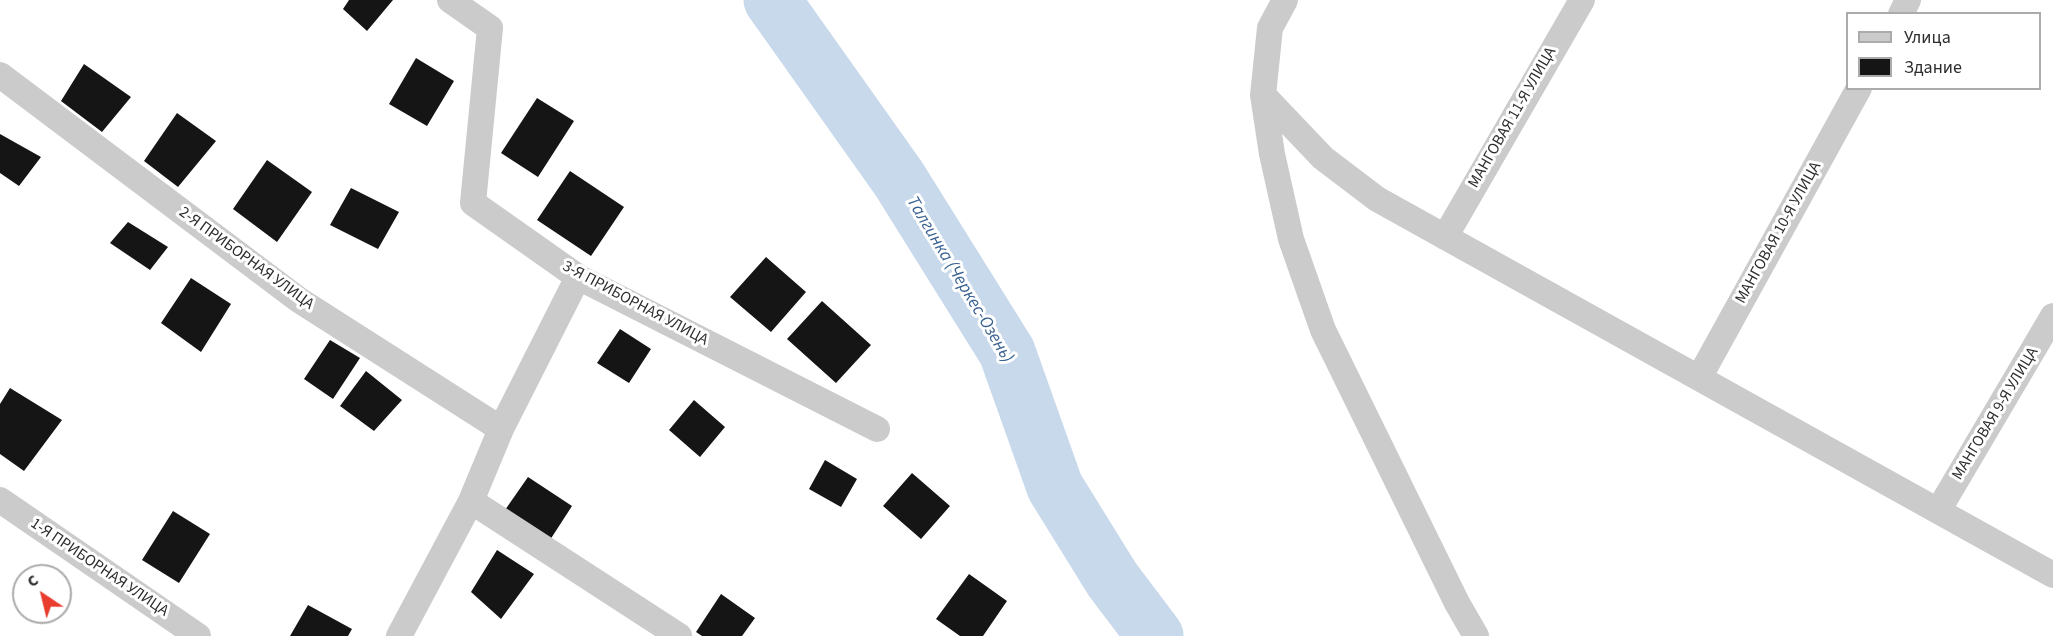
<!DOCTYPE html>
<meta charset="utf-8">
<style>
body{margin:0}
#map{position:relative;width:2053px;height:636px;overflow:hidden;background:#fff;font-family:"Source Sans 3",sans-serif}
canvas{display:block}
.legend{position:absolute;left:1846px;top:12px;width:195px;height:78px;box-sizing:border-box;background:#fff;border:2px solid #ababab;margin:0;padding:8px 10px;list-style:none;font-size:18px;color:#2e2e2e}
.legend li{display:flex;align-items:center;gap:12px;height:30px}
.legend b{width:30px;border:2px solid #ababab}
.north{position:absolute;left:12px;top:564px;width:60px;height:60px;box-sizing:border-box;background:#fff;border:2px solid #ababab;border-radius:50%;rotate:325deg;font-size:16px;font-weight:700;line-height:24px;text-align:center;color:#2e2e2e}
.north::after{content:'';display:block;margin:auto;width:21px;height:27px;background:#e83c2e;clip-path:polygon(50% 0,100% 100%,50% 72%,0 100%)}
</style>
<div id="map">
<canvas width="2053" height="636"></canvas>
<ul class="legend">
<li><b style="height:8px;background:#cbcbcb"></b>Улица</li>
<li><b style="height:16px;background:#151515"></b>Здание</li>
</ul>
<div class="north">С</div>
</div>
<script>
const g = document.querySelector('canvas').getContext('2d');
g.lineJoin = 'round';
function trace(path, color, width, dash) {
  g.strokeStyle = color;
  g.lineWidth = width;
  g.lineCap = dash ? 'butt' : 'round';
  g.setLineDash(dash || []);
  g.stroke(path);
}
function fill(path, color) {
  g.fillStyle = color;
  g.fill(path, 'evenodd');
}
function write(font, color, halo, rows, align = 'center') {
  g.font = font + ' "Source Sans 3",sans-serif';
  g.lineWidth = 6;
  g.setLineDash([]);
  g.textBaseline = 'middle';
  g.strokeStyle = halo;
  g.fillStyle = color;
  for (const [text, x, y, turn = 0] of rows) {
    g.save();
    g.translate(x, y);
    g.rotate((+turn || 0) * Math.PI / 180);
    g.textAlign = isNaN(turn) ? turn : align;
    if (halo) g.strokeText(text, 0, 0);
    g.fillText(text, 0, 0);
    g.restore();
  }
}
const river = new Path2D(`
 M772,0L899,179L1007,352L1055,487L1112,579L1155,636`);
const building = new Path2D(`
 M349,0H393L367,31L343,9Z
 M416,58L454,81L427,126L389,104Z
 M84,64L131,97L102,132L61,101Z
 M537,98L574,121L538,177L501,153Z
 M177,113L216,141L178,187L144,161Z
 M0,134L41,157L19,186L0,173Z
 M267,160L312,192L277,242L233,209Z
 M570,171L624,207L591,256L537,220Z
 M351,188L399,212L378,249L330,225Z
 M128,222L168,247L150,270L110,243Z
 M766,257L806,292L771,332L730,297Z
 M191,278L231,304L201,352L161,323Z
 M822,301L871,345L836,383L787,339Z
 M620,329L651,349L629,383L597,363Z
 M330,340L360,358L333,399L304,379Z
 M366,371L402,400L374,431L340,406Z
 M10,388L62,420L24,471L0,454V404Z
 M694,400L725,427L700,457L669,430Z
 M825,460L857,479L841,507L809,489Z
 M912,473L950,506L921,539L883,506Z
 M528,477L572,506L550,540L505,510Z
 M173,511L210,534L179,583L142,560Z
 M497,550L534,574L501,619L471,592Z
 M969,574L1007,601L983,636H960L936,619Z
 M721,594L755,618L742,636H702L696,632Z
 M308,605L352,629L348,636H290Z`);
const street = new Path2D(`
 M450,0L490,28L473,203L578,277L877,429
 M1285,0L1270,28L1263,95L1272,154L1291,239L1323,330L1457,603L1476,636
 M1901,14L1908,0
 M0,75L299,300L501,429
 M1263,95L1323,158L1377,199L2053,575
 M1445,237L1582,0
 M1699,378L1859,88
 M0,500L198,636
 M471,501L679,636
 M1938,511L2053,316
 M399,636L471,501L501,429L578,277`);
const streetNames = [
 ["МАНГОВАЯ 11-Я УЛИЦА",1513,118,-60],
 ["МАНГОВАЯ 10-Я УЛИЦА",1779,233,-61],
 ["2-Я ПРИБОРНАЯ УЛИЦА",246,259,36],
 ["3-Я ПРИБОРНАЯ УЛИЦА",635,304,28],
 ["МАНГОВАЯ 9-Я УЛИЦА",1996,414,-59],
 ["1-Я ПРИБОРНАЯ УЛИЦА",99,568,34]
];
const waterNames = [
 ["Талгинка (Черкес-Озень)",959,280,59]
];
trace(river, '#c8d9ec', 57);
fill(building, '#151515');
trace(street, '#cbcbcb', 26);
write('16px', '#2e2e2e', '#fff', streetNames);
write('italic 18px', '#3b6392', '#fff', waterNames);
</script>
